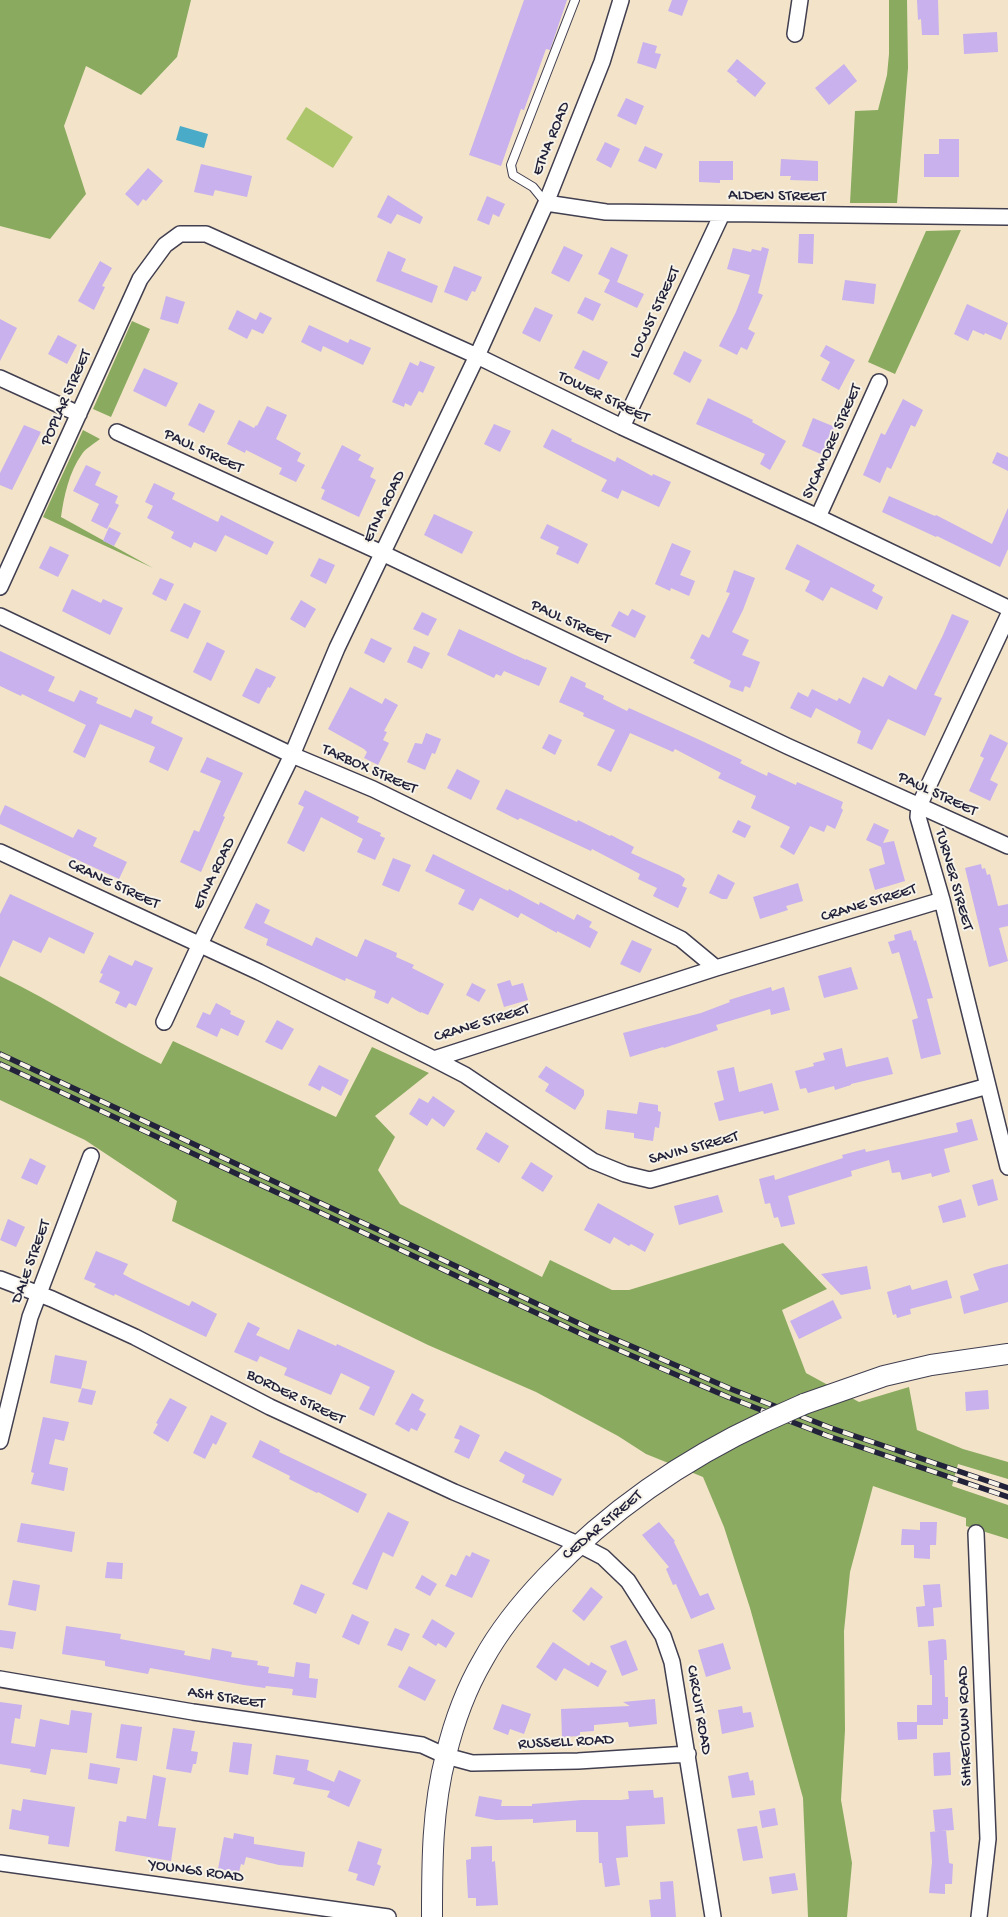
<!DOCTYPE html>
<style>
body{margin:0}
canvas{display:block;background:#f2e3c9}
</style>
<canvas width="1008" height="1917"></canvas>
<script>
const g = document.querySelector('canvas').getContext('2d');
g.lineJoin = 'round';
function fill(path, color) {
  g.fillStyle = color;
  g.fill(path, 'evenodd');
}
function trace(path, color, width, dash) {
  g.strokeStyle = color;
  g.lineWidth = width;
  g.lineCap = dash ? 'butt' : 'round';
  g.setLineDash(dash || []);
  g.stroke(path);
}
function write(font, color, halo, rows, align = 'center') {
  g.font = font + ' "Gochi Hand",sans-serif';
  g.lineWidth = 4;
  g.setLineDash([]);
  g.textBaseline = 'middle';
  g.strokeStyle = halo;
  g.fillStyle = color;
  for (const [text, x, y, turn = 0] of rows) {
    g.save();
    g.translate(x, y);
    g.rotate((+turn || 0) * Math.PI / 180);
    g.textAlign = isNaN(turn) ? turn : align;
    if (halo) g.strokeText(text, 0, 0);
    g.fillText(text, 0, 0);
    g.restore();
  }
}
const green = new Path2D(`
 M306,107L353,137L333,168L286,139Z`);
const forest = new Path2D(`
 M0,0H191L177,57L141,95L86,66L64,126L86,194L50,239L0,226Z
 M889,0H907L908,68L897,203H850L855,111L878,110L887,75L889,54Z
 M961,230L895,374L868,362L926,231Z
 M132,321L150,329L111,417L93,409Z
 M83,430L100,439C94,444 86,448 82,454C69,472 64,496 61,517L153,568L43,517Z
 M0,976C55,1002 106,1037 161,1064L173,1041L336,1117L372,1047L429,1073L375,1116L395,1137L378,1170L400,1204L542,1277L550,1260L612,1290H629L783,1243L827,1289L782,1310L806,1373L859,1402L909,1387L917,1430L963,1449L1008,1462V1479L958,1464L952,1486L1008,1505V1539L966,1526V1518L873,1486L850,1572L844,1631L845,1730L841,1800L852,1863L847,1917H808L803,1798L750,1608L724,1527L703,1477L646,1454L618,1436L536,1392L428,1345L172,1221L177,1201L85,1140L0,1100Z`);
const water = new Path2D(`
 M180,126L208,134L204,148L176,140Z`);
const building = new Path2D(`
 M524,0H567L550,50L546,49L524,110L521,109L501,166L469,155Z
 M672,0H688L682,16L668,11Z
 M917,0H938L939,35H922L921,19L918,20Z
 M997,32L998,52L964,54L963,34Z
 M643,42L657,46L655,53L661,54L656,69L637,63Z
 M737,59L766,83L755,97L736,81L738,80L727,71Z
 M844,64L857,81L829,105L815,88Z
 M626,98L644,106L636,125L617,116Z
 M939,139H959V177H924V154H939Z
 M605,142L620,149L611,168L596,160Z
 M645,146L663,154L656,169L638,161Z
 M781,159L818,161V181L790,180L791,176H780Z
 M699,161H733V180H720V183L699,182Z
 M201,164L252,176L247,197L215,190L213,196L194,192Z
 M148,168L163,181L146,201L143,199L138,206L125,194Z
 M388,195L423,217L420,224L397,214L391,224L377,217Z
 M487,196L505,204L499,217L493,214L489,225L477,220Z
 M799,234H814L813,264L798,263Z
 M564,246L583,255L569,282L551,273Z
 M611,247L628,255L617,282L644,294L637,308L604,292L610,280L598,274Z
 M762,247L769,249L758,293L763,295L748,329L755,333L747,350L741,347L737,355L719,346L736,312L750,275L727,269L733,248L751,252L752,249L761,251Z
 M388,251L406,259L401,271L438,286L432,303L376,281Z
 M100,261L112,268L102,286L105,287L94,310L78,301Z
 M454,266L482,277L475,292L472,291L467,301L444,292Z
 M845,280L876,284L874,304L842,300Z
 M166,296L185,302L178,324L160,319Z
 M585,297L601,304L593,321L577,313Z
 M967,304L1008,323L1001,340L985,333L984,335L973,330L968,341L954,334Z
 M535,307L553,315L540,342L522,333Z
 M237,310L256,320L255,322L260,312L272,318L263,334L252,329L247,339L228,329Z
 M0,319L17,328L0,361Z
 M309,325L348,343L350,339L371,348L363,365L323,346L321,352L301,342Z
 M58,335L77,345L67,364L48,354Z
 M826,345L855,360L839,390L821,380L830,362L820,356Z
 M583,350L608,362L599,380L574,368Z
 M684,351L702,360L690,383L673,374Z
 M420,361L435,367L423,393L419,391L411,406L405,403L404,407L392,402L410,362L418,366Z
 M144,368L178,383L166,407L133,391Z
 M708,398L747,417L753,420L752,422L786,441L770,470L760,464L765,454L696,424Z
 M903,399L923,410L915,427L911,425L891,469L887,467L880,483L863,475L881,433L885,435Z
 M199,403L215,411L204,433L188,425Z
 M267,406L287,415L276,439L301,453L297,461L305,465L296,482L279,474L282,468L246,450L245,453L227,444L239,420L254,428L256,425L257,426Z
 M813,418L835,427L823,455L802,446Z
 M494,424L511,431L500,452L484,444Z
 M24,425L41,432L12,490L0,485V473Z
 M552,429L572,439L571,441L615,462L617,457L652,476L653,474L671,482L659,507L622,490L618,499L601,491L607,480L543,447Z
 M342,445L361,455L358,460L374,468L370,477L376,480L359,517L321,499L325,490L321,488Z
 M997,452L1008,457V471L992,463Z
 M86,465L101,472L95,485L118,496L115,503L119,505L107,529L91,521L99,504L73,491Z
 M154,483L175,493L172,499L218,522L221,515L274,542L267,555L225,535L216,552L194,542L191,548L171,538L174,532L147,518L153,506L145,502Z
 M889,496L935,516L936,515L992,544L1008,508V549L1000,567L937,536L936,537L882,512Z
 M434,514L473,532L462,554L424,535Z
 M547,524L588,544L578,564L556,554L559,547L540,538Z
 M109,527L121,533L114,546L103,541Z
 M672,543L691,551L680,575L695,581L689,596L671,588L670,591L655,584Z
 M797,544L875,585L872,591L883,597L877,610L831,587L823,601L805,591L810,581L785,569Z
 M50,546L69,555L58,577L39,568Z
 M319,558L335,565L326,584L310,576Z
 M734,570L755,578L743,610L732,632L749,640L742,655L760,662L750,688L745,686L743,692L729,687L731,681L693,663L695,660L690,658L702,634L709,638L730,593L726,592Z
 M160,578L174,584L166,601L152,594Z
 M72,589L101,603L103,599L123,608L110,635L62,611Z
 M301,600L316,609L305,628L290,619Z
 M184,603L201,611L188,639L170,631Z
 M632,609L646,616L635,638L611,626L619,611L628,616Z
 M422,612L437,619L428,636L413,629Z
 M952,614L969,621L934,695L942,698L925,736L888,719L872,750L857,743L861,731L816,708L811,718L790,708L798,692L808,697L812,689L837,701L839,698L850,704L863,677L883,687L889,675L916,690L943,635Z
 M459,629L526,660V659L547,668L539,686L504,671L501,676L496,674L494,678L447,655Z
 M371,638L392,648L384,663L364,653Z
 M207,642L225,651L211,681L193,672Z
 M414,646L430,653L422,669L407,662Z
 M0,651L55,677L48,691L74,702L80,690L98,698L96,703L131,718L135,709L153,717L151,723L183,738L168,771L149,762L155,747L100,724L85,758L73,752L86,725L22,694L21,696L0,686Z
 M256,668L276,677L270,688L268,687L259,704L242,696Z
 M571,676L586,683L585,687L604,696L603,699L627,711L629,708L702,741L742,760L740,763L767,776L768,772L796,785L797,782L843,802L841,808L843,810L835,829L827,825L824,832L810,826L794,855L780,847L790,827L751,808L756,796L718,778L721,773L675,749L673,752L630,733L611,772L597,765L615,730L583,716L584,713L559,702Z
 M350,687L382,704L385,698L398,705L384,731L387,732L383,740L389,743L378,765L364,758L367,752L364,749L328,729Z
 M426,733L441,739L435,754L432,753L425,770L407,762L415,743L422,744Z
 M549,734L562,740L555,755L542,748Z
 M990,734L1008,743L990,780L998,784L990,801L969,791L984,758L980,756Z
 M207,757L243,773L223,816L225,817L201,872L180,862L194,830L199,832L221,781L200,772Z
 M457,769L480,781L471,800L447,788Z
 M506,789L577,822L578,820L610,836L611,835L634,847L631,853L680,875L685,879L682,886L687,888L678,908L653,896L657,888L638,879L640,874L592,849L591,851L520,818L518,820L496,809Z
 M305,790L359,817L357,822L381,833L380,836L385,838L375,860L357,852L363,839L321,817L304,852L287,843L304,807L298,804Z
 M5,805L73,838L78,829L97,838L93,846L127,862L119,879L0,824V816Z
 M738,820L751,826L745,838L732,832Z
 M874,823L889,830L883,843L894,841L905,881L875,890L869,869L885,864L881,847L866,840Z
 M433,854L508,891L509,889L539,905L540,902L574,920L577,914L592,922L589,927L598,932L590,948L557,931V933L521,913L518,918L480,898L473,911L458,904L465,890L425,871Z
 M393,858L411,865L399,892L382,885Z
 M981,864L982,869L985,868L987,875L990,874L998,906L1008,904V926L999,928L1008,961L989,967L965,868Z
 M718,874L735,883L727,899H722L709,893Z
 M798,883L803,901L786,906L788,910L760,919L753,897Z
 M10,894L94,933L84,954L49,937L41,953L13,940L0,968V914Z
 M256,903L270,910L264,923L312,946L316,937L357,957L365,939L397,953L396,957L414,965L412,968L444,984L428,1015L421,1012V1013L392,997L388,1004L374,998L376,991L346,978L345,981L266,945L268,939L244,928Z
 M911,930L914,941L916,940L933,998L927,999L941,1054L921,1059L912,1020L918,1018L899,952L892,954L888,942L895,940L894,935Z
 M632,940L652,949L640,973L620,964Z
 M109,955L132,966L135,960L153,968L136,1006L129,1003L126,1008L115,1003L120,992L99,982L103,974L100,973Z
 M851,967L858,989L824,998L818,976Z
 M510,980L512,986L523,983L528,1000L504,1007L497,984Z
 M472,983L486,990L479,1002L466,995Z
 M771,987L772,991L784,987L790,1010L771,1015L770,1009L716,1025L718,1030L664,1048L663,1047L630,1057L623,1033L701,1013L730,1002L729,1000Z
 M216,1003L231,1011L230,1014L245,1021L238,1036L221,1028L217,1037L196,1027L203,1012L210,1015Z
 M277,1020L294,1029L282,1050L265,1042Z
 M842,1048L846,1067L888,1057L893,1074L851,1084V1085L835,1090L834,1086L808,1093L806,1088L800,1089L795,1071L814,1066L813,1063L825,1060L823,1053Z
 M319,1065L349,1080L341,1096L322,1086L320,1091L308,1085Z
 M546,1066L584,1090V1095L575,1110L545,1091L549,1084L538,1077Z
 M734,1067L739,1092L772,1083L779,1110L764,1114L763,1111L719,1121L714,1103L724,1100L717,1071Z
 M433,1096L455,1111L444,1127L432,1118L427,1126L409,1114L419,1098L428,1103Z
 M639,1102L658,1105V1111L661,1112L659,1128L655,1127L653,1141L634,1138V1133L605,1129L607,1110L637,1114Z
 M972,1119L978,1140L944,1149L950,1172L932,1177L931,1173L902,1180L900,1172L892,1173L889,1160L851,1171L852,1176L788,1196L795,1224L781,1227L778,1217L774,1218L770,1203L765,1204L759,1179L774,1175L775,1180L843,1158L842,1155L865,1149L866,1152L958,1132L956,1123Z
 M486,1132L509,1146L499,1163L476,1149Z
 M30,1158L46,1166L37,1185L21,1178Z
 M531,1162L553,1176L543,1192L521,1178Z
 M993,1179L998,1200L978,1206L972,1185Z
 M718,1195L723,1212L679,1225L674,1206Z
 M961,1199L966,1217L943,1223L938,1206Z
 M598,1203L654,1234L645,1252L631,1244L629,1246L614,1237L610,1244L584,1230Z
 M8,1219L25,1227L16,1247L0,1240Z
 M96,1251L128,1264L123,1274L132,1279L189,1306L192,1301L217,1314L206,1337L115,1294L114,1296L94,1287L96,1284L84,1279Z
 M1008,1264V1302L964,1314L960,1296L979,1290L973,1274L991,1268Z
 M867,1266L871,1289L841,1295L821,1274Z
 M947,1280L952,1298L910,1309L911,1314L897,1318L896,1314L893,1315L887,1292L910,1285L912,1290Z
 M833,1300L842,1318L799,1339L790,1321Z
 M248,1322L260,1328L256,1335L289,1350L298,1329L336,1346L337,1344L395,1371L374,1416L359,1409L370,1387L341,1373L331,1395L284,1375L287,1368L260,1356L257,1362L234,1352Z
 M55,1355L87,1361L81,1389L50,1383Z
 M82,1388L96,1391L92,1405L78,1402Z
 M988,1390L989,1409L966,1411L965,1392Z
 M412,1393L424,1400L419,1410L426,1414L417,1431L411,1428L409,1432L395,1424Z
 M170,1398L187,1407L168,1442L153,1433L158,1424L156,1423Z
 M211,1415L227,1423L216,1445L213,1443L205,1459L193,1453Z
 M43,1417L69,1422L64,1441L55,1439L49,1464L68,1468L64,1491L31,1484L34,1473L31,1472Z
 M460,1425L480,1435L469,1459L454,1452L460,1440L454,1438Z
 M260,1440L280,1450L279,1452L367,1494L358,1513L318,1492L317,1493L289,1479L290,1476L252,1457Z
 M505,1451L562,1479L553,1496L522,1482L525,1475L499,1461Z
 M388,1512L409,1522L393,1557L383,1552L367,1590L352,1584Z
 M659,1522L675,1541L674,1542L700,1596L708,1593L715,1609L691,1619L676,1584L673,1585L666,1569L669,1567L642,1535Z
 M920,1522H937L936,1545H930V1559L914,1558V1545H901L902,1529L920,1530Z
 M21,1523L75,1532L72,1552L17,1542Z
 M472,1552L490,1560L472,1598L445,1586L451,1574L456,1576L466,1555L470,1557Z
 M107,1562L123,1563L122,1579L105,1578Z
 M422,1575L437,1584L430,1596L415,1588Z
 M13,1580L40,1585L36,1611L8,1605Z
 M301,1584L325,1594L316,1614L293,1604Z
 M940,1584L942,1607L933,1608L934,1626L918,1627L916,1607L925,1606L923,1585Z
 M591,1587L603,1597L584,1621L572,1611Z
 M352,1614L369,1622L359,1645L342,1637Z
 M432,1619L455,1633L446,1648L438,1643L436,1646L422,1637Z
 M66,1626L121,1634L120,1639L185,1651L184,1655L210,1660L212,1648L232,1652L231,1657L258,1661L257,1665L269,1667L268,1673L294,1677L296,1662L310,1664L309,1678L318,1679L316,1698L292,1695L293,1689L266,1686L265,1688L244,1685L150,1668L148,1674L105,1666V1661L62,1654Z
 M395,1628L410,1634L402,1651L387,1645Z
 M0,1630L16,1632L13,1649L0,1647Z
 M943,1639L946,1640L947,1660H944L945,1697H948V1719H943V1725H917V1705H932V1675H930L928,1641Z
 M626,1640L638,1670L622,1676L610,1646Z
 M553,1642L589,1666L591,1662L607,1671L598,1687L564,1668L556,1681L536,1667Z
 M723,1643L731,1669L706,1677L698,1650Z
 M409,1666L436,1680L425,1701L398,1687Z
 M655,1699L657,1724L629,1727L628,1722L594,1725V1731L580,1732V1736L562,1737L561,1709L630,1706L623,1702Z
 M0,1702L22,1705L20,1719L15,1718L11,1743L35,1747L40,1719L69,1725L71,1710L92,1713L87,1753L51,1749L46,1775L30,1772L31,1769L0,1764Z
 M502,1704L531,1714L524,1734L510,1729L508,1735L493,1729Z
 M742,1706L743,1713L751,1712L754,1727L722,1734L718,1710Z
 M897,1722H917V1739L898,1740Z
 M121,1724L142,1727L137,1761L116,1758Z
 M173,1728L195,1731L191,1751L198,1752L196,1764H193L191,1773L166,1769Z
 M233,1742L252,1744L248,1775L229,1772Z
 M950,1752L951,1775L934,1776L933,1753Z
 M276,1755L309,1760L307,1770L334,1782L339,1770L361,1780L349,1807L327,1797L330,1791L293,1784L295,1778L273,1774Z
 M90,1763L120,1768L117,1784L88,1779Z
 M748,1772L750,1781L753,1780L755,1795L732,1798L728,1776Z
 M153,1775L166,1778L158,1826L176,1828L171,1861L115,1851L119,1821L126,1822L127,1816L146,1819Z
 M653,1790L654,1798L663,1797L665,1824L626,1826L628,1857L616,1858L620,1885L605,1887L602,1863H599L598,1832H576V1820L533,1823V1819L496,1820L475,1816L479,1796L502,1800L501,1806H532V1804L582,1800H621L629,1799L628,1791Z
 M23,1799L75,1807L69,1847L48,1844L49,1836L9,1829L12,1809L21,1811Z
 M775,1808L778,1825L762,1828L759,1811Z
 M952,1808L954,1830L935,1831L933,1810Z
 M757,1826L763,1858L743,1861L737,1829Z
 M946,1830L949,1863L953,1864L952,1884H945V1894L929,1893L932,1862L930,1832Z
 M234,1833L254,1837V1844L305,1852L303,1867L279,1865L246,1857L244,1865L241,1864L239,1872L218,1869L224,1837L233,1839Z
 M358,1841L382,1849L377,1864L381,1866L374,1886L356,1880L358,1874L348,1871Z
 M492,1846V1862L495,1861L498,1905L476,1906V1898H468L466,1860L471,1859V1847Z
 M795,1873L798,1890L772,1894L769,1877Z
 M673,1881L676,1917H651L649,1900L661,1899L660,1882Z`);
const service = new Path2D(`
 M546,203L533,187L513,175L511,165L575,0`);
const minor = new Path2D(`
 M795,34L800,0
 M546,203L606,212L1008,217
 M0,378L79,414
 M622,427L722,214
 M117,432L382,553L787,746L1008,846
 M818,517L879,382
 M0,587L140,279L165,245L180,234H206L477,356L622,427L818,517L1008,608
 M0,616L292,755L373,789L681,939L716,968
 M1008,616L919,806L918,817L942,900L1008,1167
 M0,852L259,972L434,1059L716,968L942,900
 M164,1022L200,944L292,755L337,648L477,356L546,203L602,62L621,0
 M434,1059L465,1075L593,1161L625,1174L650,1180L988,1086
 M0,1279L52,1299L135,1337L270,1407L454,1492L578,1544L603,1557L628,1581L663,1636L672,1662L713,1917
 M0,1441L30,1317L91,1156
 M976,1533L988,1839L979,1917
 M0,1679L193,1712L422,1745L446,1756L472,1763L578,1761L688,1754
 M0,1863L388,1917`);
const tertiary = new Path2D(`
 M804,1404L884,1376L931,1365L1008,1354
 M432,1917C432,1863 432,1808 446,1755C454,1722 466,1689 483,1660C500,1629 523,1601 547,1576C611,1509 682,1460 766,1421`);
const rail = new Path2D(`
 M0,1054L589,1328L731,1389L831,1428L1008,1488
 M0,1064L586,1336L728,1397L828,1436L1008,1497`);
const tertiaryBridge = new Path2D(`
 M766,1421L804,1404`);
const streetNames = [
 ["ETNA ROAD",552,139,-68],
 ["ALDEN STREET",777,197,1],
 ["LOCUST STREET",656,313,-65],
 ["POPLAR STREET",67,398,-66],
 ["TOWER STREET",603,398,26],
 ["SYCAMORE STREET",833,442,-66],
 ["PAUL STREET",203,452,25],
 ["ETNA ROAD",385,507,-64],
 ["PAUL STREET",570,623,25],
 ["TARBOX STREET",369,770,24],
 ["PAUL STREET",937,795,25],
 ["ETNA ROAD",215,874,-64],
 ["TURNER STREET",953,880,74],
 ["CRANE STREET",113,885,25],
 ["CRANE STREET",869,904,-17],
 ["CRANE STREET",482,1024,-17],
 ["SAVIN STREET",694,1149,-15],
 ["DALE STREET",32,1262,-70],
 ["BORDER STREET",295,1398,26],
 ["CEDAR STREET",603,1526,-40],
 ["ASH STREET",226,1699,9],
 ["CIRCUIT ROAD",698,1710,80],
 ["SHIRETOWN ROAD",966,1726,-92],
 ["RUSSELL ROAD",566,1743,-3],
 ["YOUNGS ROAD",196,1872,8]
];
fill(green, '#aec66b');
fill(forest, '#8aab5f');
fill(water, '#49abc8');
fill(building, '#c8b1ec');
trace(service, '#413f50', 10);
trace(minor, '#413f50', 18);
trace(tertiary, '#413f50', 22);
trace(service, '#fff', 8);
trace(minor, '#fff', 15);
trace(tertiary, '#fff', 20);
trace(rail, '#22223b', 5.5);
trace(rail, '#f7f3e8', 4, [11]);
trace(tertiaryBridge, '#413f50', 22, []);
trace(tertiaryBridge, '#fff', 20);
write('16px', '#22223b', '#f7f3e8', streetNames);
</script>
